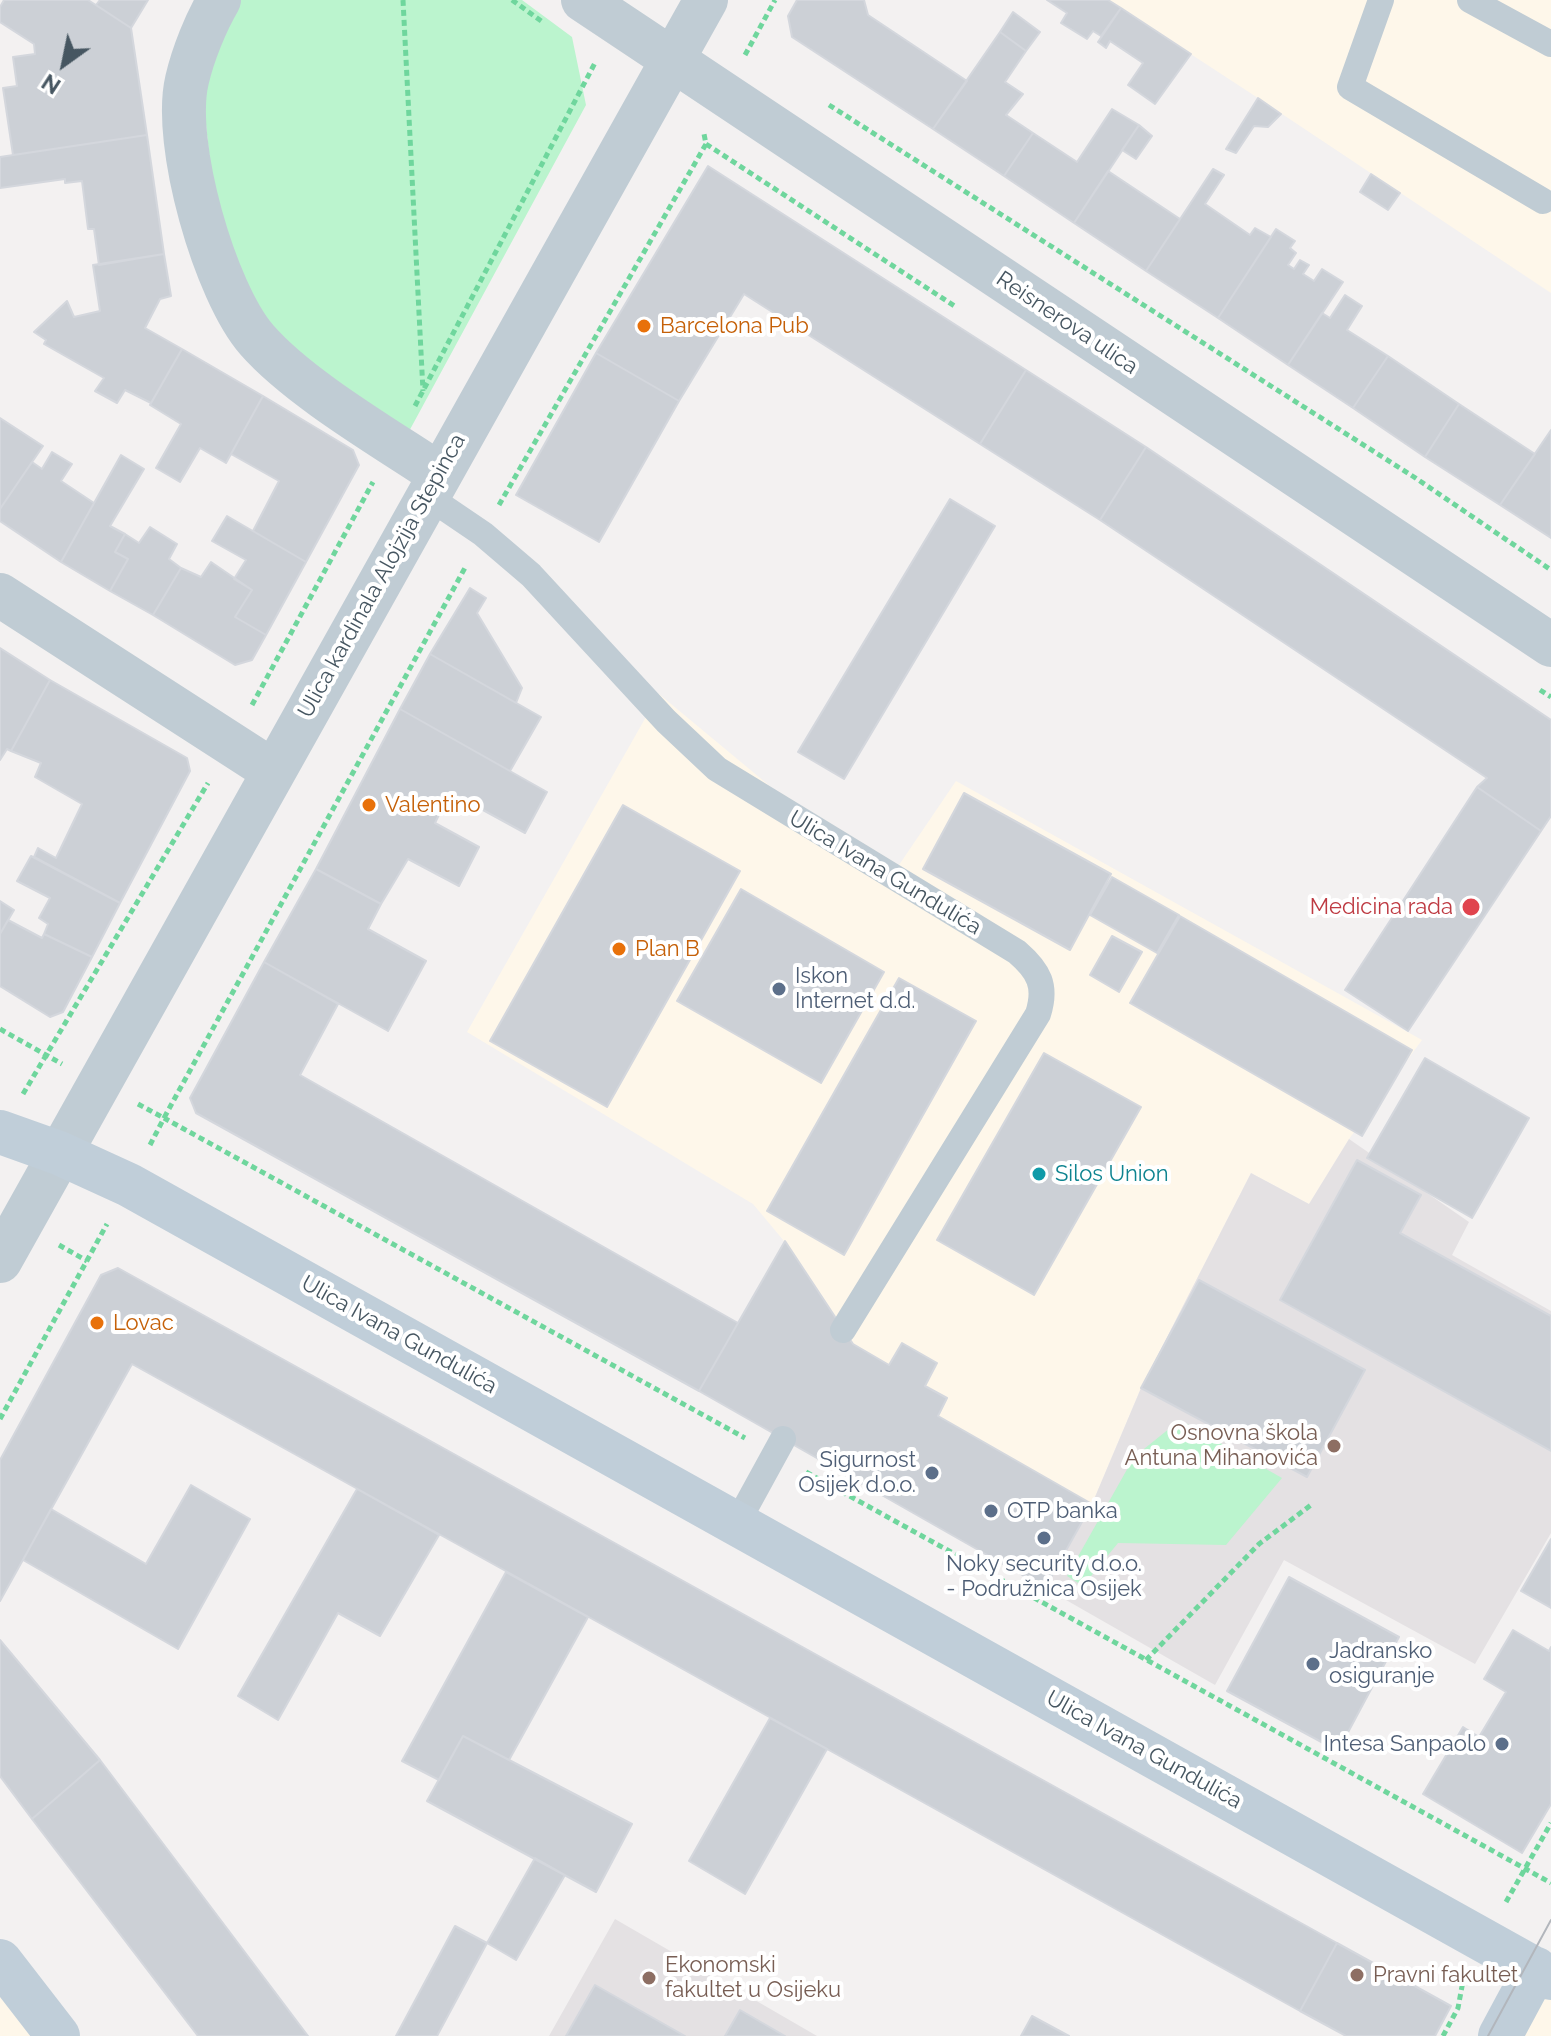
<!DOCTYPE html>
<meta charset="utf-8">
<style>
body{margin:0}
#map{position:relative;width:1551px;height:2036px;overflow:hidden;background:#f3f1f1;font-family:Raleway,sans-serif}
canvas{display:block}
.north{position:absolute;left:24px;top:24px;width:80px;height:80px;-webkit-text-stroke:6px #fff;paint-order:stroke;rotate:213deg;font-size:22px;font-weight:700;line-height:32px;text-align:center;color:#465661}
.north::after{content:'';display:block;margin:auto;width:28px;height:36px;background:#465661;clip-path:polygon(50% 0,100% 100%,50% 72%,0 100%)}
</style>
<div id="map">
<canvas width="1551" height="2036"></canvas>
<div class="north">N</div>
</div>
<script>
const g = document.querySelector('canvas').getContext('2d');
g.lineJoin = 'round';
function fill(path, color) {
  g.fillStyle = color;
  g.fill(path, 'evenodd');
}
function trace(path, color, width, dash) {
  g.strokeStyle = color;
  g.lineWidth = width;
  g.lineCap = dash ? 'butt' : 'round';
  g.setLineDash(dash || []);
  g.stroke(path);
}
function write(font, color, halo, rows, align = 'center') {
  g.font = font + ' Raleway,sans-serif';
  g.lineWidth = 8;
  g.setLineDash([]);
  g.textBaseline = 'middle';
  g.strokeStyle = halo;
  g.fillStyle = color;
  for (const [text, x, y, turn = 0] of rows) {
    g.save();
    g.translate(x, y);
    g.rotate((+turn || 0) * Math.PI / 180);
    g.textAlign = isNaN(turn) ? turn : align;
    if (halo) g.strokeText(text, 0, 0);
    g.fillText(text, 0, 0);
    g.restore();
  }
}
const commercial = new Path2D(`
 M1108,0H1551V293L1258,98Z
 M659,694L771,787L899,865L956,781L1422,1040L1349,1139L1309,1204L1251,1173L1141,1388L1092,1504L1045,1588L699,1391L784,1241L753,1204L467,1032Z
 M1551,1983V2036H1522Z
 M0,1989L36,2036H0Z`);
const education = new Path2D(`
 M1349,1139L1469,1222L1452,1255L1551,1311V1533L1475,1664L1284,1560L1215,1685L1045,1588L1092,1504L1141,1388L1251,1173L1309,1204Z
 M615,1919L817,2036H549Z`);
const green = new Path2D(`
 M229,0H522L572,37L586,105L407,435L300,364L249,307L217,227L203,97Z
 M1180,1420L1282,1478L1226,1545L1118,1543L1083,1586L1067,1576L1134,1457Z`);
const building = new Path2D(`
 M4,0H88L131,28L147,135L13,155L3,88L17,86L13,57L35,54L34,44L0,22V7Z
 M100,0H148L131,28L96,5Z
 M797,0H864L868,15L967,81L933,129L792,37L788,16Z
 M1047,0H1108L1121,8L1101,36L1093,31L1087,39L1061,23L1067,13Z
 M1121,8L1191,54L1155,104L1128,85L1143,63L1110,41L1106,48L1098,42Z
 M1013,12L1040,32L1026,51L1000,32Z
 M1000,32L1026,51L1005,82L1023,94L1006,115L1033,133L1004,176L933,129Z
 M1258,98L1281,114L1268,127L1254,126L1236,153L1226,149Z
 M1112,109L1139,125L1074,223L1004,176L1033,133L1077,162Z
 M1139,125L1152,136L1136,159L1122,150Z
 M147,135L164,254L99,265L94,229H88L82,181L65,183V179L0,188V157Z
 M708,166L1026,370L980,444L744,294L679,401L596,353Z
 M1213,169L1224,175L1205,204L1250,235L1255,228L1271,237L1218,318L1146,271Z
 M1108,171L1180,219L1146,271L1074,223Z
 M1371,174L1400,193L1388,210L1360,192Z
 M1276,229L1295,241L1290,248L1296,253L1288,265L1294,269L1300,260L1309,265L1303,274L1314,281L1322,269L1343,282L1288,365L1218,318Z
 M164,254L171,296L160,299L145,328L182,349L151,403L125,390L117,403L95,391L104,378L44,344L46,340L34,332L67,301L74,317L100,311L93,265Z
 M1345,295L1362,306L1347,330L1388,356L1353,408L1288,365L1322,313L1330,318Z
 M182,349L263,396L226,463L200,448L180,482L156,468L181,424L150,405Z
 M596,353L679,401L599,542L516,495Z
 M1388,356L1459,404L1425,457L1353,408Z
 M1026,370L1146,447L1100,520L980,444Z
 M263,396L353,450L359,465L306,562L253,531L279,481L231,454Z
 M1459,404L1535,454L1500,505L1425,457Z
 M0,418L43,446L0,509Z
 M1551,430V538L1500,505Z
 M1146,447L1551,720V816L1541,831L1477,787L1487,778L1100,520Z
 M52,452L72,464L61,481L94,503L61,562L0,521V509L32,462L42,469Z
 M121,455L144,469L110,526L125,534L115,552L128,559L110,591L61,562Z
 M950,499L995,526L844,779L798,752Z
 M227,516L306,562L266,635L235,617L252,590L234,579L246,560L212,541Z
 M150,527L177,544L169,559L181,568L153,615L110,591L128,559L115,552L125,534L139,543Z
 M211,562L252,590L235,617L266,635L252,660L235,665L153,615L181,568L201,577Z
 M470,588L486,598L477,613L522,688L516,703L430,654Z
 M0,648L50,680L11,751L7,749L0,760Z
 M430,654L541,717L510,771L400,709Z
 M50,680L187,758L190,771L120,903L34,857L38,848L56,858L82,804L35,777L41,763L11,751Z
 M400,709L547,792L525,833L450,792L435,823L479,847L459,886L408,859L381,904L316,869Z
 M1477,787L1541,831L1408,1031L1345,990Z
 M964,793L1111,874L1070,950L923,869Z
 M623,805L740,871L607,1107L490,1041Z
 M31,856L120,903L92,957L44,934L48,924L39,918L50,898L17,881Z
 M316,869L381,904L368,929L426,961L388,1031L264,962Z
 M1112,877L1179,915L1157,953L1090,915Z
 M741,889L884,972L821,1083L677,1001Z
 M0,901L14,910L0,934Z
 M1180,916L1412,1050L1362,1136L1130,1003Z
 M8,920L42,938L44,934L92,957L63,1012L50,1017L0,986V934Z
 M1112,936L1142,952L1119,992L1090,975Z
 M264,962L338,1004L300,1075L738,1323L699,1391L196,1113L190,1098Z
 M899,978L976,1021L844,1255L767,1211Z
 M1044,1053L1141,1107L1034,1295L937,1240Z
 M1425,1058L1529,1118L1472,1218L1367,1158Z
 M1357,1160L1421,1195L1400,1233L1551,1316V1451L1280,1300Z
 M785,1241L853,1344L889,1365L902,1343L937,1363L925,1386L947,1398L938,1416L1092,1504L1045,1588L699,1391Z
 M118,1268L1337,1943L1300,2011L132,1364L0,1601V1460L101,1275Z
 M1199,1280L1365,1370L1307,1477L1141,1388Z
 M191,1485L250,1519L178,1649L23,1560L51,1509L146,1564Z
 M357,1489L439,1535L380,1636L338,1613L278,1720L238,1696Z
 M1551,1539V1608L1521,1591Z
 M506,1572L588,1617L509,1760L463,1736L439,1780L402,1761Z
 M1289,1577L1399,1637L1338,1751L1227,1691Z
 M1513,1630L1549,1651L1551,1647V1804L1522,1853L1423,1794L1463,1727L1479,1737L1506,1692L1484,1679Z
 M0,1640L100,1760L32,1819L0,1776Z
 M770,1718L827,1749L745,1894L689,1861Z
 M463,1736L632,1824L596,1892L427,1801Z
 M100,1760L308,2036H198L32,1819Z
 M535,1858L565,1875L516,1960L487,1943Z
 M455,1926L487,1943L437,2036H396Z
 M1337,1943L1451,2006L1435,2036H1346L1300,2011Z
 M595,1985L685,2036H566Z
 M740,2010L785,2036H725Z
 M1032,2016L1069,2036H1021Z`);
const path = new Path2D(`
 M403,0L423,391
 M512,0L544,23
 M745,55L775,0
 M829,105L1414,477L1551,570
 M706,144L956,307
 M415,406L596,61
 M499,505L706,144L704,134
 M1540,690L1551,697
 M252,705L373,482
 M0,1029L62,1064
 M23,1094L208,783
 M138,1104L164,1118L466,566
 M150,1145L164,1118L745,1438
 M59,1245L87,1261
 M0,1419L107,1224
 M806,1472L1551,1883
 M1146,1660L1259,1544L1311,1505
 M1506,1902L1551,1823
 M1443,2036L1458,2008L1463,1981`);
const lane = new Path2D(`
 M1381,0L1350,87L1543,201
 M1470,0L1551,44
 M427,496L483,534L531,575L666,721L717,769L1017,952C1039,971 1047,986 1038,1014L843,1330
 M737,1523L783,1439`);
const street = new Path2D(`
 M219,0C206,22 193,54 187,80C172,143 215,292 257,340C299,388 385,438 439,474
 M583,0L1551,645
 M0,595L273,771
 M0,1261L706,0`);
const secondary = new Path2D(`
 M0,1132L59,1153L129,1185L1551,1978
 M0,1961L58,2036
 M1500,2036L1536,1969`);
const tram = new Path2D(`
 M1488,2036L1551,1920`);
const markers = [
 [644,326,8,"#e8710a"],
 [369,805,8,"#e8710a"],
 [1471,907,10,"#e0444e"],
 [619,949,8,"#e8710a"],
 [779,989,8,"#5c6f8a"],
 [1039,1174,8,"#0f9aa8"],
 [97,1323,8,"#e8710a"],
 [1334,1446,8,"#8d6e63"],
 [932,1473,8,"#5c6f8a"],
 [991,1511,8,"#5c6f8a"],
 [1044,1538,8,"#5c6f8a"],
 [1313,1664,8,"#5c6f8a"],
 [1502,1744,8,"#5c6f8a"],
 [1357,1975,8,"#8d6e63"],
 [649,1978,8,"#8d6e63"]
];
const streetNames = [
 ["Reisnerova ulica",1067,323,34],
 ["Ulica kardinala Alojzija Stepinca",382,576,-61],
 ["Ulica Ivana Gundulića",885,873,31],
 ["Ulica Ivana Gundulića",399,1335,29],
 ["Ulica Ivana Gundulića",1144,1750,29]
];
const foodNames = [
 ["Barcelona Pub",660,326],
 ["Valentino",385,805],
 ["Plan B",635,949],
 ["Lovac",113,1323]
];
const healthNames = [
 ["Medicina rada",1453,907]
];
const serviceNames = [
 ["Iskon",795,976],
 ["Internet d.d.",795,1001],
 ["Sigurnost",916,1460,"right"],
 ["Osijek d.o.o.",916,1485,"right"],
 ["OTP banka",1007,1511],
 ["Noky security d.o.o.",1044,1564,"center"],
 ["- Podružnica Osijek",1044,1589,"center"],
 ["Jadransko",1329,1651],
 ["osiguranje",1329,1676],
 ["Intesa Sanpaolo",1486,1744,"right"]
];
const cultureNames = [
 ["Silos Union",1055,1174]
];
const educationNames = [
 ["Osnovna škola",1318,1433,"right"],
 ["Antuna Mihanovića",1318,1458,"right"],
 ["Ekonomski",665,1965],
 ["fakultet u Osijeku",665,1990],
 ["Pravni fakultet",1373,1975]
];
fill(commercial, '#fef7ea');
fill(education, '#e4e1e3');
fill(green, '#bbf4ce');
fill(building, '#ccd0d6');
trace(building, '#d4d7dd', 2);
trace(path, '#6fd69d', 5, [6, 4]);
trace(lane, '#c0ccd4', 26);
trace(street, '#c0ccd4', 44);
trace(secondary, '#c0ced9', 44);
trace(tram, '#b2b6bc', 2);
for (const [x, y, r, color] of markers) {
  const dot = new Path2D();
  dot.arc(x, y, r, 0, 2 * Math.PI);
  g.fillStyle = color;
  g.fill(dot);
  trace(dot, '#fff', 3);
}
write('22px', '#465661', '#fff', streetNames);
write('22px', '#c56008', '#fff', foodNames, 'left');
write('22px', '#be3a42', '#fff', healthNames, 'right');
write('22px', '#4e5e75', '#fff', serviceNames, 'left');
write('22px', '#0d838f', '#fff', cultureNames, 'left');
write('22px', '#785e54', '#fff', educationNames, 'left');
</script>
